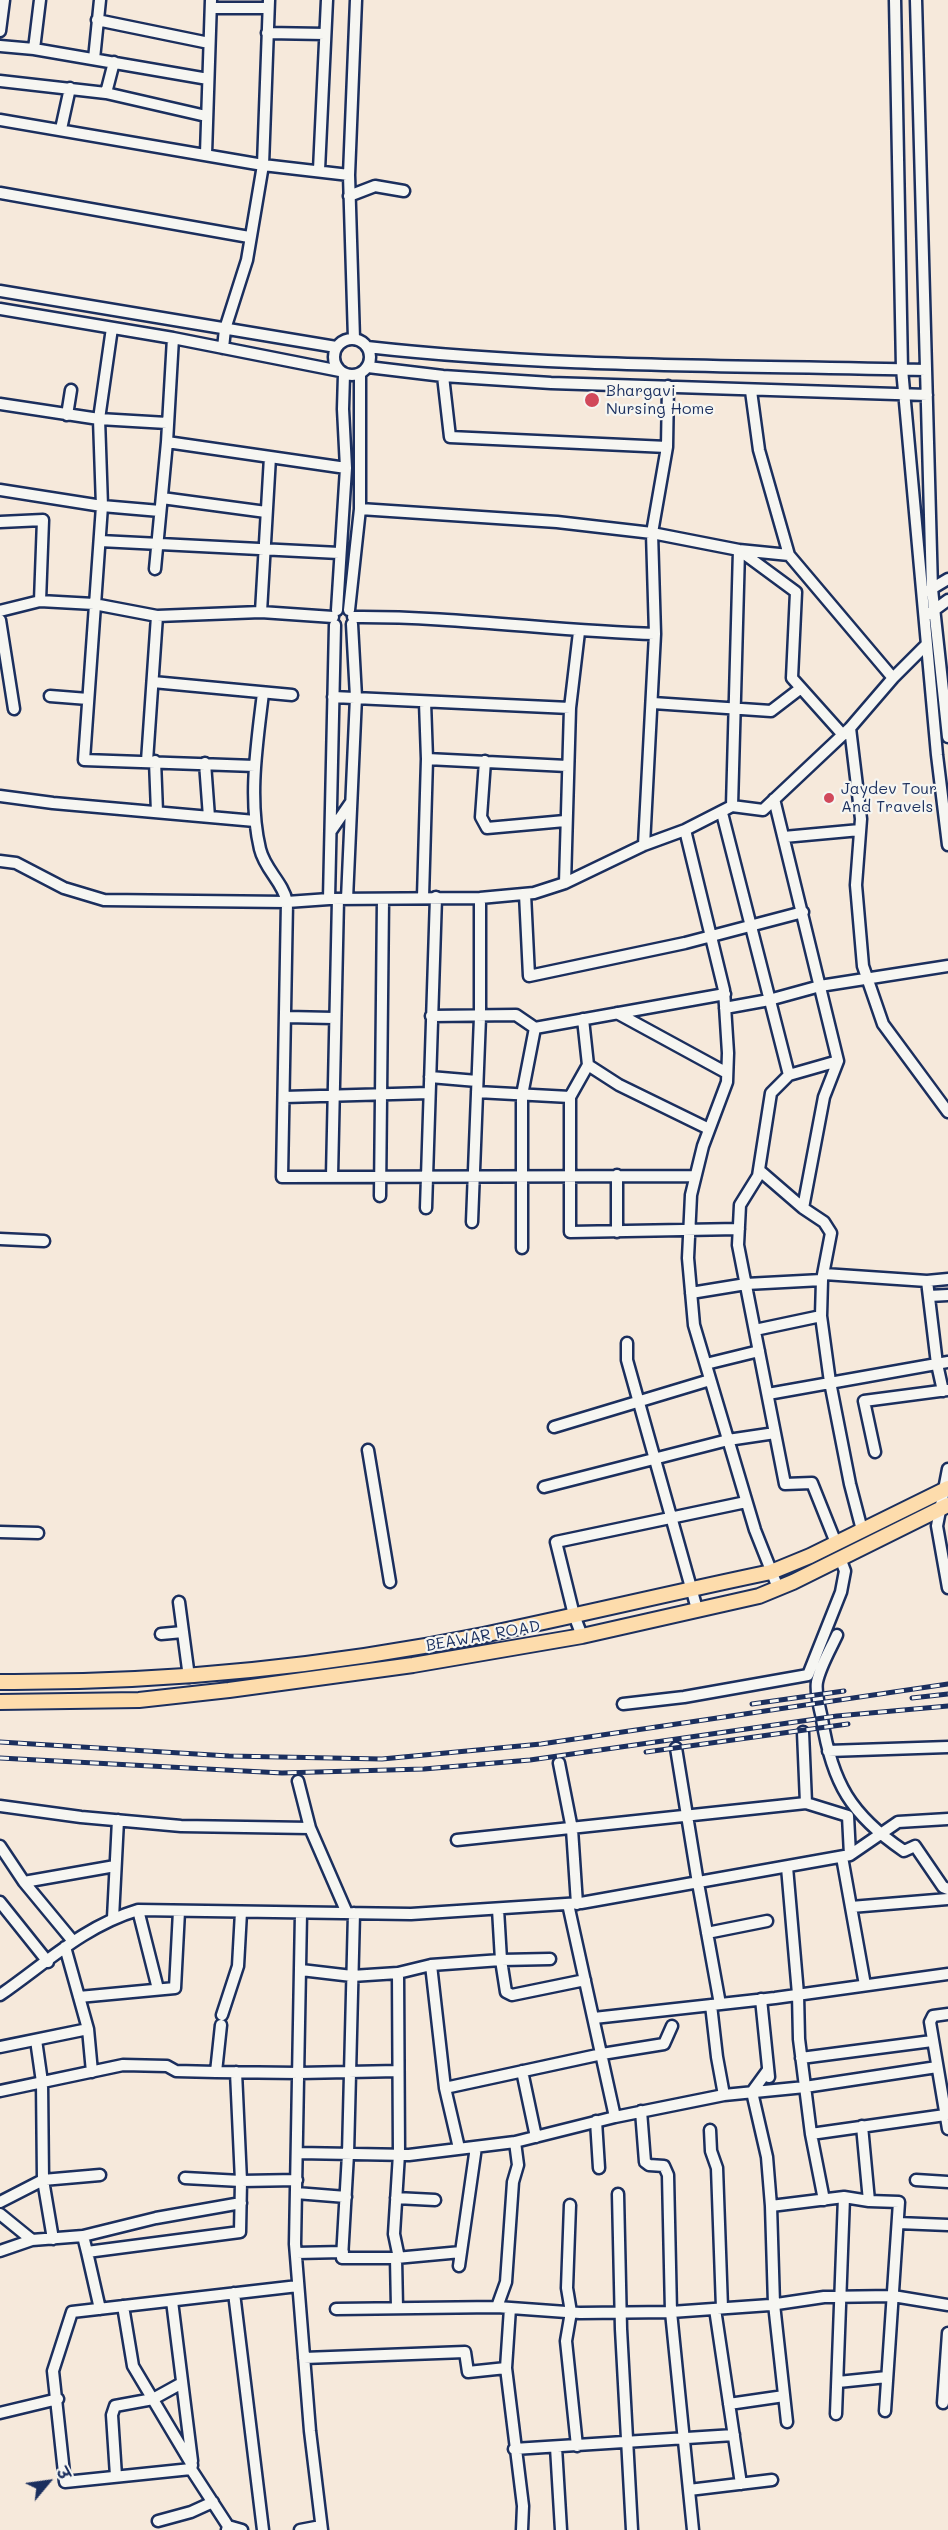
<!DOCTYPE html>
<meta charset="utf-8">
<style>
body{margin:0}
#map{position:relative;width:948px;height:2530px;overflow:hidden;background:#f6e9db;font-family:Mali,"Playpen Sans Deva",sans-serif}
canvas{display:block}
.north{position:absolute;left:18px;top:2452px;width:60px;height:60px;-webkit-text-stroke:4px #f6f6f2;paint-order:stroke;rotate:61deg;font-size:16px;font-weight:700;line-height:24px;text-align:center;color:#1b2f5e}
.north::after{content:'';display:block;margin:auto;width:21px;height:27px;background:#1b2f5e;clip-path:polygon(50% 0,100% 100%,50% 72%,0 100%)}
</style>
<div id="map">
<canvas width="948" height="2530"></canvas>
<div class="north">उ</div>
</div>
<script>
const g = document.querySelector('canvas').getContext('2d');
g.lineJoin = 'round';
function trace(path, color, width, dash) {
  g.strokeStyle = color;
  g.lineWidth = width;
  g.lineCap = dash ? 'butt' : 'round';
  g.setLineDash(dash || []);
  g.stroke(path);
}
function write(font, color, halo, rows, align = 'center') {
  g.font = font + ' Mali,sans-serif';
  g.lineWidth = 4.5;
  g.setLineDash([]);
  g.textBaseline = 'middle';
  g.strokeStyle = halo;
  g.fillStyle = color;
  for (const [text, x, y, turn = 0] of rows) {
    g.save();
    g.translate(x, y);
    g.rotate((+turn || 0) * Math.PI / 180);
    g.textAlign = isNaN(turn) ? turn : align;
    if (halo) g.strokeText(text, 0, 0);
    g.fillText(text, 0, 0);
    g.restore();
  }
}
const minor = new Path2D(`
 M895,0L902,369L937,755L948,845
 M916,0L932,589L948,737
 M211,8H268
 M97,20L209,43
 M0,31L4,0
 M267,33L325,34
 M0,46L34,49L208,79
 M34,49L40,0
 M94,59L100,0
 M0,81L106,93L206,116
 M106,93L114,62
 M0,120L263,165L349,175
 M61,129L70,88
 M206,154L211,0
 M319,170L327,0
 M0,193L249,237
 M349,196L375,186L404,191
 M0,291L336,347
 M0,309L173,338L340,371
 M112,328L99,419L102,506L84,760L255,766
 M334 357a18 18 0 1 1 36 0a18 18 0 1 1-36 0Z
 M354,339L349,175L356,0
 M367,347C553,368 740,365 926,370
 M223,348L225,329L247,260L263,165L269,0
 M368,367L443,376L551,383L927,395
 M443,376L450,437L667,447
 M751,391L759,450L789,555L893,678
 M0,404L99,419L167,423
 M67,415L71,390
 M167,442L346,468
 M0,490L102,506L160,511
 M162,498L266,512
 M360,509L557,522L652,533L739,550L789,555
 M0,522L43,520L40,601
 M100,541L339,553
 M739,550L796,592L792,678L843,735
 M155,569L167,442L173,338
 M928,591L948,579
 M337,610L346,468L343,409L344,374
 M349,610L360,509V374
 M0,611L40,601L94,604L157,616L261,612L333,617
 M261,612L270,457
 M929,614L948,600
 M353,617C454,616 554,631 655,634
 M0,620L14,709
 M153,682L292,695
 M263,693C257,744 248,798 260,849C265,870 283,882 287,902L282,1177L695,1176
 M50,696L88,699
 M333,697L570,708
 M653,703L771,711L801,688
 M850,728L861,819L856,885L863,966L883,1024L948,1112
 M427,759L567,766
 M147,761L157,616
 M155,761L157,812
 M485,761L481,817L487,828L565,821
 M205,763L209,817
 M0,796L53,803L255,821
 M774,799L838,1061L824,1097L803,1208
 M732,806L739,550
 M722,813L789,1075
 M685,830L724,990L728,1053L727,1082L703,1146L691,1195L688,1258L694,1325L755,1530L778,1588
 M331,831L351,802
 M784,837L860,830
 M644,845L655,634L652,533L667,447L668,386
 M0,861L16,863L64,888L104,900L287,902L329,899L480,898L534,893L565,883L644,845L685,830L732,806L763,810L850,728L893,678L927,644
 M565,883L570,708L579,632
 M525,894L529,976L685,943L803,912
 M423,897L427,759L425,702
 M329,899L335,625
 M347,899L356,697L352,624
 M725,1008L769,1000L820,986L948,966
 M617,1013L727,1073
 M431,1016L516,1015L535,1028L725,994
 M286,1017L334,1018
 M583,1019L588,1065L570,1097V1232L739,1229
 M588,1065L619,1085L709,1129
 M430,1077L477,1081
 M477,1092L570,1097
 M284,1097L429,1093
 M759,1170L803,1208L824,1222L831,1233L822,1280L821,1316L830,1382L850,1484L862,1530
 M617,1175V1232
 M332,1176L338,899
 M380,1196L383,899
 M426,1208L436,897
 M472,1222L480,1017V898
 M0,1239L44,1241
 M522,1248V1095L535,1028
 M824,1274L927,1281L948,1279
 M927,1281L937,1364L943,1391
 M691,1293L746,1284L822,1280
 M929,1296L948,1295
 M755,1330L821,1316
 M627,1343V1360L697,1609
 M706,1364L759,1351
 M768,1394L948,1362
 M554,1427L710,1380
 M368,1450L390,1582
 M875,1452L864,1401L948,1390
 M948,1469L937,1526L948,1588
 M544,1487L728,1440L775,1433
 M0,1532L38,1533
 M836,1543L812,1483L785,1484L738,1245L740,1205L758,1176L771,1093L789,1075L838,1061
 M179,1602L189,1677
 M161,1634L183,1632
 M837,1635C830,1650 820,1667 817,1682C815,1693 820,1708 822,1719C832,1783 851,1815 904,1851L915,1846L943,1887L948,1889
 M582,1636L574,1615L556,1542L746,1502
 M623,1704L684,1697L808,1675L841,1592L845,1571L840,1558
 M803,1732L806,1803L848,1816L850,1855
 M676,1748L698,1883L720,2004
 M828,1751L948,1747
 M559,1763L572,1829L577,1904
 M298,1781L310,1828L347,1913
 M0,1806L81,1817L181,1826L310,1828
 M457,1840L806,1803
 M0,1846L24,1882L72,1940
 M842,1857L865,1985
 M787,1867L798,1994L799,2039L811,2134L824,2200
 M24,1882L115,1866
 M0,1902L48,1962
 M568,1904L615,2117
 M851,1907L948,1899
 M138,1910L158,1989
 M301,1913L295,2244L310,2431L322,2530
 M354,1913L348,2154L342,2258H396L461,2252
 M113,1918L118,1820
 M707,1933L767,1921
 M65,1947L88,2029L92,2072
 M550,1959L501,1960L506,1992L512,1995L585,1980
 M431,1965L445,2088L459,2148
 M301,1970L352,1976L398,1973L431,1965L501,1960L498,1909
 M398,1973L399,2154L394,2234L399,2258
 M0,1995C45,1964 84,1926 138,1910L411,1914L581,1903L850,1855L898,1822L948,1819
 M79,1997L175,1988L179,1911
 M761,1999L769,2077
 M711,2005L717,2057L724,2095
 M948,2014L933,2016L930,2022L948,2129
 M222,2015L238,1966L241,1912
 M594,2018L775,1998L948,1974
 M36,2040L42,2082L43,2180L53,2239
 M0,2047L88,2029
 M801,2058L932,2041
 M768,2070L752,2092L767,2157L771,2206
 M522,2071L536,2137
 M216,2072L221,2025
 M445,2088L602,2054L664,2044L672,2026
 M0,2091L123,2065L167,2066L176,2071L216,2072L299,2073L398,2071
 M641,2111L645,2162L649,2165L664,2166L668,2175L671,2312L693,2530
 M596,2121L599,2168
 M862,2126L869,2201
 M710,2130L711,2151L717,2168L722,2308
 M811,2134L945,2115
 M298,2153L409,2155L515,2142L615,2117L724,2095L805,2087L937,2067
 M185,2178L241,2181L297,2180
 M916,2180L948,2182
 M296,2193L346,2197
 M618,2194L621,2329L632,2530
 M844,2197L869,2201L899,2202L885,2411
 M396,2198L435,2200
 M0,2202L43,2180L100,2175
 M570,2205L567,2288L571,2312L566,2341L577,2446
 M0,2214L32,2240
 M898,2223L948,2225
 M83,2236L156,2218L241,2203
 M0,2251L32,2240L83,2236L87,2252L240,2232L241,2181L236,2072
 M87,2252L100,2309
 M296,2253L343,2252
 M396,2258L397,2308
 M459,2266L476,2147
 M234,2293L263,2530
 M172,2301L192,2461
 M123,2306L133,2366L192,2465L191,2469L228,2526L227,2530
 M497,2307L506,2282L513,2182L518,2165L515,2142
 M510,2308L506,2368L523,2506L522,2530
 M336,2309L497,2307L580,2313L671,2312L770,2305L824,2297L893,2296L948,2305
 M715,2309L741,2484
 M304,2358L465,2352L468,2372L506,2368
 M838,2382L887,2377
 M943,2403L948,2333
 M729,2404L784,2396
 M0,2413L58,2399
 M787,2422L774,2304L771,2206L844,2197L836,2414
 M556,2447L561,2530
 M514,2449L734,2435
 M191,2469L65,2482L53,2371L72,2312L298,2286
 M116,2476L112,2415L115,2406L153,2399L182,2383
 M689,2490L772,2480
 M158,2521L191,2512L213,2502
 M228,2526L242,2530
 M300,2530L321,2526`);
const major = new Path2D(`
 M0,1682C162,1683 324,1667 483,1635C579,1615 675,1592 771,1572L810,1556L948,1488
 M0,1702L139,1700L229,1690L413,1665L582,1636L759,1596L793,1582L948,1505`);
const rail = new Path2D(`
 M912,1698L948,1694
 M752,1704L844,1691
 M0,1742L229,1756L382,1759L541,1744L948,1684
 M646,1752L848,1724
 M0,1758L282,1773L424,1769L530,1760L837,1716L948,1706`);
const markers = [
 [592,400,8,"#d1495b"],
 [829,798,6,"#d1495b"]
];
const poiNames = [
 ["Bhargavi",606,391],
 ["Nursing Home",606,409],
 ["Jaydev Tour",841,789],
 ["And Travels",841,807]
];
const streetNames = [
 ["BEAWAR ROAD",483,1636,-10]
];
trace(minor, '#1b2f5e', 15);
trace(major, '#1b2f5e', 18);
trace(minor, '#f6f6f2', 10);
trace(major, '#fddcac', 14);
trace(rail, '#1b2f5e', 5);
trace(rail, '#f6f6f2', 3, [9]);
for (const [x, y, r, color] of markers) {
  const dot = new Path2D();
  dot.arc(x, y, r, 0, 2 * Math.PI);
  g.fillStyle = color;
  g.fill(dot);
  trace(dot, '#f6f6f2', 2);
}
write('16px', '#1b2f5e', '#f6f6f2', poiNames, 'left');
write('16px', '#1b2f5e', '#f6f6f2', streetNames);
</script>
